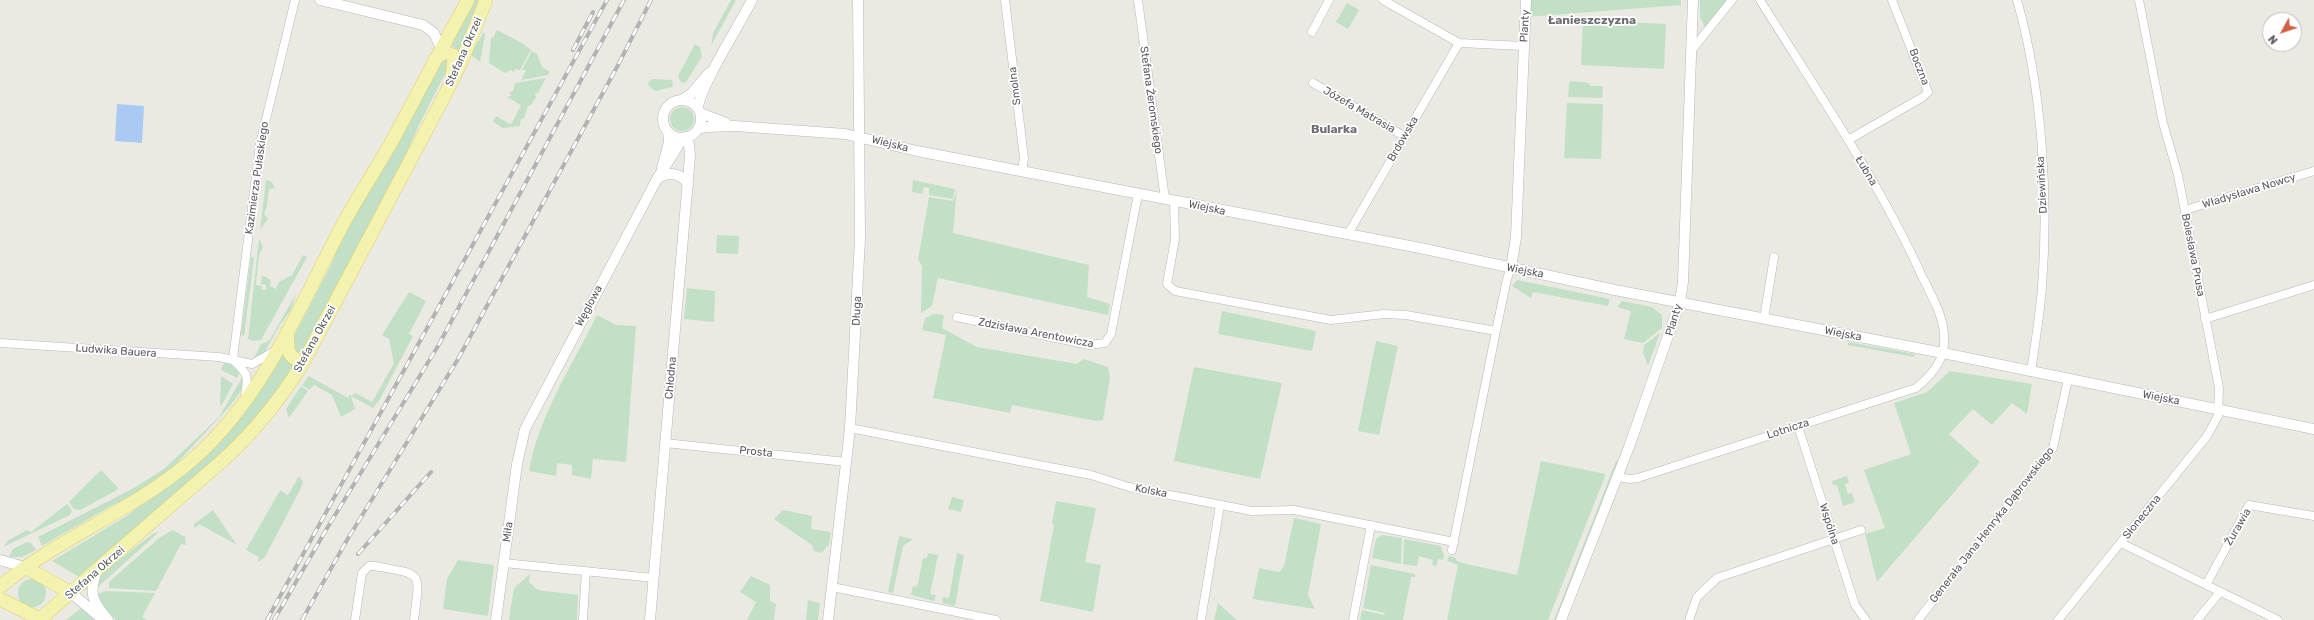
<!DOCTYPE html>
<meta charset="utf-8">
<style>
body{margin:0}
#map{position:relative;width:2314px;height:620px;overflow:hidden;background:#ebeae2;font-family:Rubik,sans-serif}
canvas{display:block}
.north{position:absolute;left:2262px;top:12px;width:40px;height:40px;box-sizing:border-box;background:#fff;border:1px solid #bdbec0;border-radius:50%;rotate:230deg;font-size:11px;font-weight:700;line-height:16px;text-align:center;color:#5b5d61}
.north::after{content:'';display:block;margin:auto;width:14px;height:18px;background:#d26042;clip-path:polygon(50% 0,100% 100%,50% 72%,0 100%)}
</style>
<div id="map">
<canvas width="2314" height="620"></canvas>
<div class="north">N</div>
</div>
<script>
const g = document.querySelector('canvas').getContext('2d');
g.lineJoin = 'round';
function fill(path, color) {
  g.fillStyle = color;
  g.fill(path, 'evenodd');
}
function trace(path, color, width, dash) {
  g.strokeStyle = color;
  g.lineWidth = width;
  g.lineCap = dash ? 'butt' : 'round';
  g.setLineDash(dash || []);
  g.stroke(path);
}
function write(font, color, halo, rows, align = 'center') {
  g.font = font + ' Rubik,sans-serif';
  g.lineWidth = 3.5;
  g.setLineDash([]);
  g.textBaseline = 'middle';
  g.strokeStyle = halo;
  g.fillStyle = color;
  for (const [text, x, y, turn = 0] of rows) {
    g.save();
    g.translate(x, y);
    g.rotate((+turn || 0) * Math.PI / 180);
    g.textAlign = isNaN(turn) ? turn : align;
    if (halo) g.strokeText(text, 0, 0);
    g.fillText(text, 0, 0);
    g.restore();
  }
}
const green = new Path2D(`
 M474,0H481L459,51L449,44Z
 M731,0H736L711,46L713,33Z
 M1527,0H1681V5L1526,17Z
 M1700,0H1728L1705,28L1700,17Z
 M1347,3L1359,10L1348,29L1336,22Z
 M1583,20L1666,24L1664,69L1581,65Z
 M497,30L522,43L531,50L520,70L515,69L514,72L511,70L505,73L489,63L491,37L493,38Z
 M484,32L485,35L480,62L470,54Z
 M695,44L700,47L702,57L686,82L683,83L680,81L678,76Z
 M532,51L537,54L542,67L550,72L548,75L521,80L526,70H522Z
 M447,57L450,64L421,121L400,167L302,352H297L293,348V338L330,267L346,229L439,62Z
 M546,78L538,93H535L536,97L531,105L528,106L524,118L521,119L520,126L503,128L493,122L496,116L510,124L512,123L521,105L507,97L511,96L510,92L513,91L515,83Z
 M653,79L672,80L673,83L672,87L655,91L648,85L649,81Z
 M1571,81L1589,83L1590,86H1603L1602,98L1568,97L1569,83Z
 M1567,103L1603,104L1601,159L1564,158Z
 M670 119a12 12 0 1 1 24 0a12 12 0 1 1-24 0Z
 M266,180L272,182L275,188L269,189L267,206L264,214L268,219L260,230Z
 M913,180L955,189L953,199L929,195V188L924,187L922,194L912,192Z
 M957,189L953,233L1089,265L1087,297L1110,304L1108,315L938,278L932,306L921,313L922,266L918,259L929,197L953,201Z
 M717,235L739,236L738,254L716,253Z
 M259,239L263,246L259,255L256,285L262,286V290H266V285L261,284L262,275L271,280L270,286L276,289L279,282L292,275L303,255L307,257L261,340L252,341L248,339Z
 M251,257L254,258L244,336L241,335Z
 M1517,280L1610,299L1608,306L1533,292L1531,298L1512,286Z
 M687,288L715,291L714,322L684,319Z
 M409,292L426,301L409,334L413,336L380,399L373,408L351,396L355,409L341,417L332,395L314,385L309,390L302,385L309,376L348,398L350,395L352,396L355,393L372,402L394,363L389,339L382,335Z
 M296,294L291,310L279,326L265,352L253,360L261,344L269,341Z
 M1622,301L1652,307L1662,315V328L1643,343L1624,339L1631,311L1617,307Z
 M1222,311L1316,331L1312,351L1218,334Z
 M934,314L944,315L942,328L977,347L1077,364L1084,359L1108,367L1110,378L1103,420L1096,421L1012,405L1010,413L933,398L946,335L922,330L925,318Z
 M597,315L616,325L636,326L626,462L593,459L591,479L572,475V465L557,463L556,476L529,471C538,417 573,364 597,315Z
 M1660,333L1648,366L1643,353L1644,345Z
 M1376,341L1398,346L1379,435L1358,431Z
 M1848,342L1915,354L1914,357L1848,345Z
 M282,351L296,366L247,430L81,578L52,561L125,517L177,479Z
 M224,363L236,366L239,373L237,378L221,370Z
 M1194,367L1282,383L1260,479L1174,461Z
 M1950,371L2032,384L2027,414L2012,403L1992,425L1973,409L1949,434L1980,462L1877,582L1865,534L1885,528L1864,470L1911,454L1894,403L1927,392Z
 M221,376L233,384L221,406L220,404Z
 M243,376V388L230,406L166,475L141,491L109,507L42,546L38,537L132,489L164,469L219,417Z
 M301,386L308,391L289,418L286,409Z
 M1541,461L1606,474L1548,620H1447L1458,565L1447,561L1449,556L1456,558V560L1462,563L1517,575Z
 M1616,461H1618L1556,620H1554Z
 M101,470L118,488L117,490L80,510L74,509L69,502Z
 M299,476L303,482L301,488L265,557L257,563L259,557L246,550L279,492L281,491L288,495Z
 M1847,476L1849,483L1845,484L1848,494L1852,493L1855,502L1843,506L1837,485H1833L1832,481Z
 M952,497L964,500L961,512L948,509Z
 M1056,501L1096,508L1085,562L1101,565L1093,612L1040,601L1054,525L1052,524Z
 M67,504L72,511L70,515L3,547L9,540L27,530L31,532Z
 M213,510L237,545L199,524L194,529V524Z
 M783,510L812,516L811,529L831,532L829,545L821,553L814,551L812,545L774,519Z
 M1294,518L1321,524L1308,595L1315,609L1253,599L1259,568L1279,572L1284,566Z
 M167,530L159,532L98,587L100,576L106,570L154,533Z
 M173,530L185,537L186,545L181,544L156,591L109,588V582L159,538Z
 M1382,535L1402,538L1401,564L1372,558L1376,539Z
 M899,536L913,539L903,546L893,593L888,592Z
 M1404,539L1441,546L1444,556L1443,560L1438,559L1437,566L1432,565L1433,560L1419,556L1417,566L1403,564Z
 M27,542L31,543L36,550L22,557H9L13,549Z
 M928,553L938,555L930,594L936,595L934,601L911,595L913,586L917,587L923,558H927Z
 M957,553L964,555L955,606L942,603L943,597L949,598Z
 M458,560L494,565L488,616L443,609L447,579Z
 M1371,565L1415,574V577H1411L1403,620H1360L1362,610L1384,615L1385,613L1363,608Z
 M530,574L529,582L538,590L578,595L577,620H509L514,588Z
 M751,576L770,585V601L776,604L774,620H747L756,602L740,592Z
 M18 593a14 14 0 1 1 28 0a14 14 0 1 1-28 0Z
 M105,591L155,593L142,617L147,620H116L102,606L96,595Z
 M1213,598V599L1237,620H1214L1218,604Z
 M808,600L820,603L818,620H806Z
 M81,608L94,620H66Z`);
const water = new Path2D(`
 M117,104L144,106L142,143L115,141Z`);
const minor = new Path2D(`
 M1005,0L1024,158L1022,171
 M1138,0L1165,199
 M1383,0L1459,43L1524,46
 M2017,0C2042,87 2049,197 2042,287C2040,315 2035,344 2031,372
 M1312,32L1329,0
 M1691,51L1732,0
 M1313,83L1404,136
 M1848,140L1923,97L1928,92L1892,0
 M1174,201L1175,239L1167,284L1175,291L1331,320L1384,314L1406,315L1496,331
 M2185,210L2314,171
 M1348,234L1459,43
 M957,317L1089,345L1105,343L1111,334L1138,194
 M1764,319L1774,257
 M2205,319L2314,285
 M0,343L219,357L252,364L275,351
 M233,359L260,144L295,0
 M233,360C249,375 248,375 245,396
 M1798,426L1855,605L1866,620
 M850,428L1091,475L1129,487L1252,511L1294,510L1454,542
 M665,443L846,462
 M1617,477L1630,479L1638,478L1916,388C1933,374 1946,359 1944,335C1943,314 1930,293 1921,274C1877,178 1816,90 1760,0
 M2121,543L2278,620
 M1452,550L1496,331L1507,279L1511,268
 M504,563L654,578
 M2206,585L2249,505L2314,516
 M832,587L996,620
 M355,620L362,573L369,566H374C424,575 420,570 414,620
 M583,620L586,571
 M1201,620L1220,505
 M1353,620L1371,525
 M1689,620L1697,597L1717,578L1861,530
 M1918,620L2053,448L2068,379
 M2058,620L2207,436L2218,416L2219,388L2178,175L2163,123L2139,0
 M2197,620L2220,592`);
const tertiary = new Path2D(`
 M320,0L423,25L434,33L441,48
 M681,100L691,94L709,73
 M663 119a19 19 0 1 1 38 0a19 19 0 1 1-38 0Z
 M698,108C699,88 741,22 752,0
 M700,113L726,123
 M698,129L706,127L735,126L845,134L917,151L1420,248L1615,290L1943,353L2314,429
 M662,168L669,142L668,132
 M657,179C668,171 681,172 688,185
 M1511,268L1516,237L1526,0
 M0,560L25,567
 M97,571C88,594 93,602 108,620
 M71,593L100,617
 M496,620L517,464L525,429L657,179L683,138
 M650,620L690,156L689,144L685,137
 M828,620L850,428L860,239L858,0
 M1561,620L1629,447L1680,302L1683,282L1693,0`);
const primary = new Path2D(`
 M435,59L445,52L453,55L454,59L452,74
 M287,332C290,350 283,354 303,363
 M25,567L71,593
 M0,587C63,534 144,507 204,449C267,388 302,302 342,226C357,198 375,171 391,143C417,95 442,47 468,0
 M0,599L40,619
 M39,620L222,461C254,432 280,400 303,363L447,91L463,58L486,0`);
const rail = new Path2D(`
 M573,50L593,12
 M358,554L431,472
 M267,620L607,0
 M274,620L326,530L438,346L624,0
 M302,620L347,540L458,359L617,67L651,0`);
const streetNames = [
 ["Planty",1525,26,-87],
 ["Stefana Okrzei",464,52,-66],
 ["Boczna",1919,67,69],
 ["Smolna",1015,86,-97],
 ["Stefana Żeromskiego",1151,100,82],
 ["Józefa Matrasia",1359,110,30],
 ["Brdowska",1403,139,-60],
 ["Wiejska",890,144,14],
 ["Łubna",1866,171,59],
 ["Kazimierza Pułaskiego",257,178,-82],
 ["Dziewińska",2042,185,-93],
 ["Władysława Nowcy",2249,191,-17],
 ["Wiejska",1207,208,12],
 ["Bolesława Prusa",2193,255,79],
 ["Wiejska",1525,271,11],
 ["Węglowa",589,306,-62],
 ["Długa",857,311,-87],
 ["Planty",1674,320,-73],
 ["Zdzisława Arentowicza",1036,333,11],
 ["Wiejska",1843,334,11],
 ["Stefana Okrzei",315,339,-61],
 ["Ludwika Bauera",116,351,4],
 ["Chłodna",671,378,-85],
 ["Wiejska",2161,398,11],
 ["Lotnicza",1788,429,-18],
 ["Prosta",756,452,6],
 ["Kolska",1151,491,11],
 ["Słoneczna",2142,517,-51],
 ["Wspólna",1829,524,72],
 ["Generała Jana Henryka Dąbrowskiego",1992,525,-52],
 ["Żurawia",2238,527,-60],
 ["Miła",508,532,-82],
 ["Stefana Okrzei",95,573,-41]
];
const neighbourhoodNames = [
 ["Łanieszczyzna",1592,21],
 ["Bularka",1334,130]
];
fill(green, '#c2e0c6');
fill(water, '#aacaf3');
trace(minor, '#b5b7bb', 9);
trace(tertiary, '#b5b7bb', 11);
trace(primary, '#decd68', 14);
trace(minor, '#fff', 8);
trace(tertiary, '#fff', 10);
trace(primary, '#f4f2af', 13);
trace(rail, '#b2b3b3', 4);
trace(rail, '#fff', 2.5, [8]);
write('11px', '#5b5d61', '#fff', streetNames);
write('bold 12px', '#6c6e73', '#fff', neighbourhoodNames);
</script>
